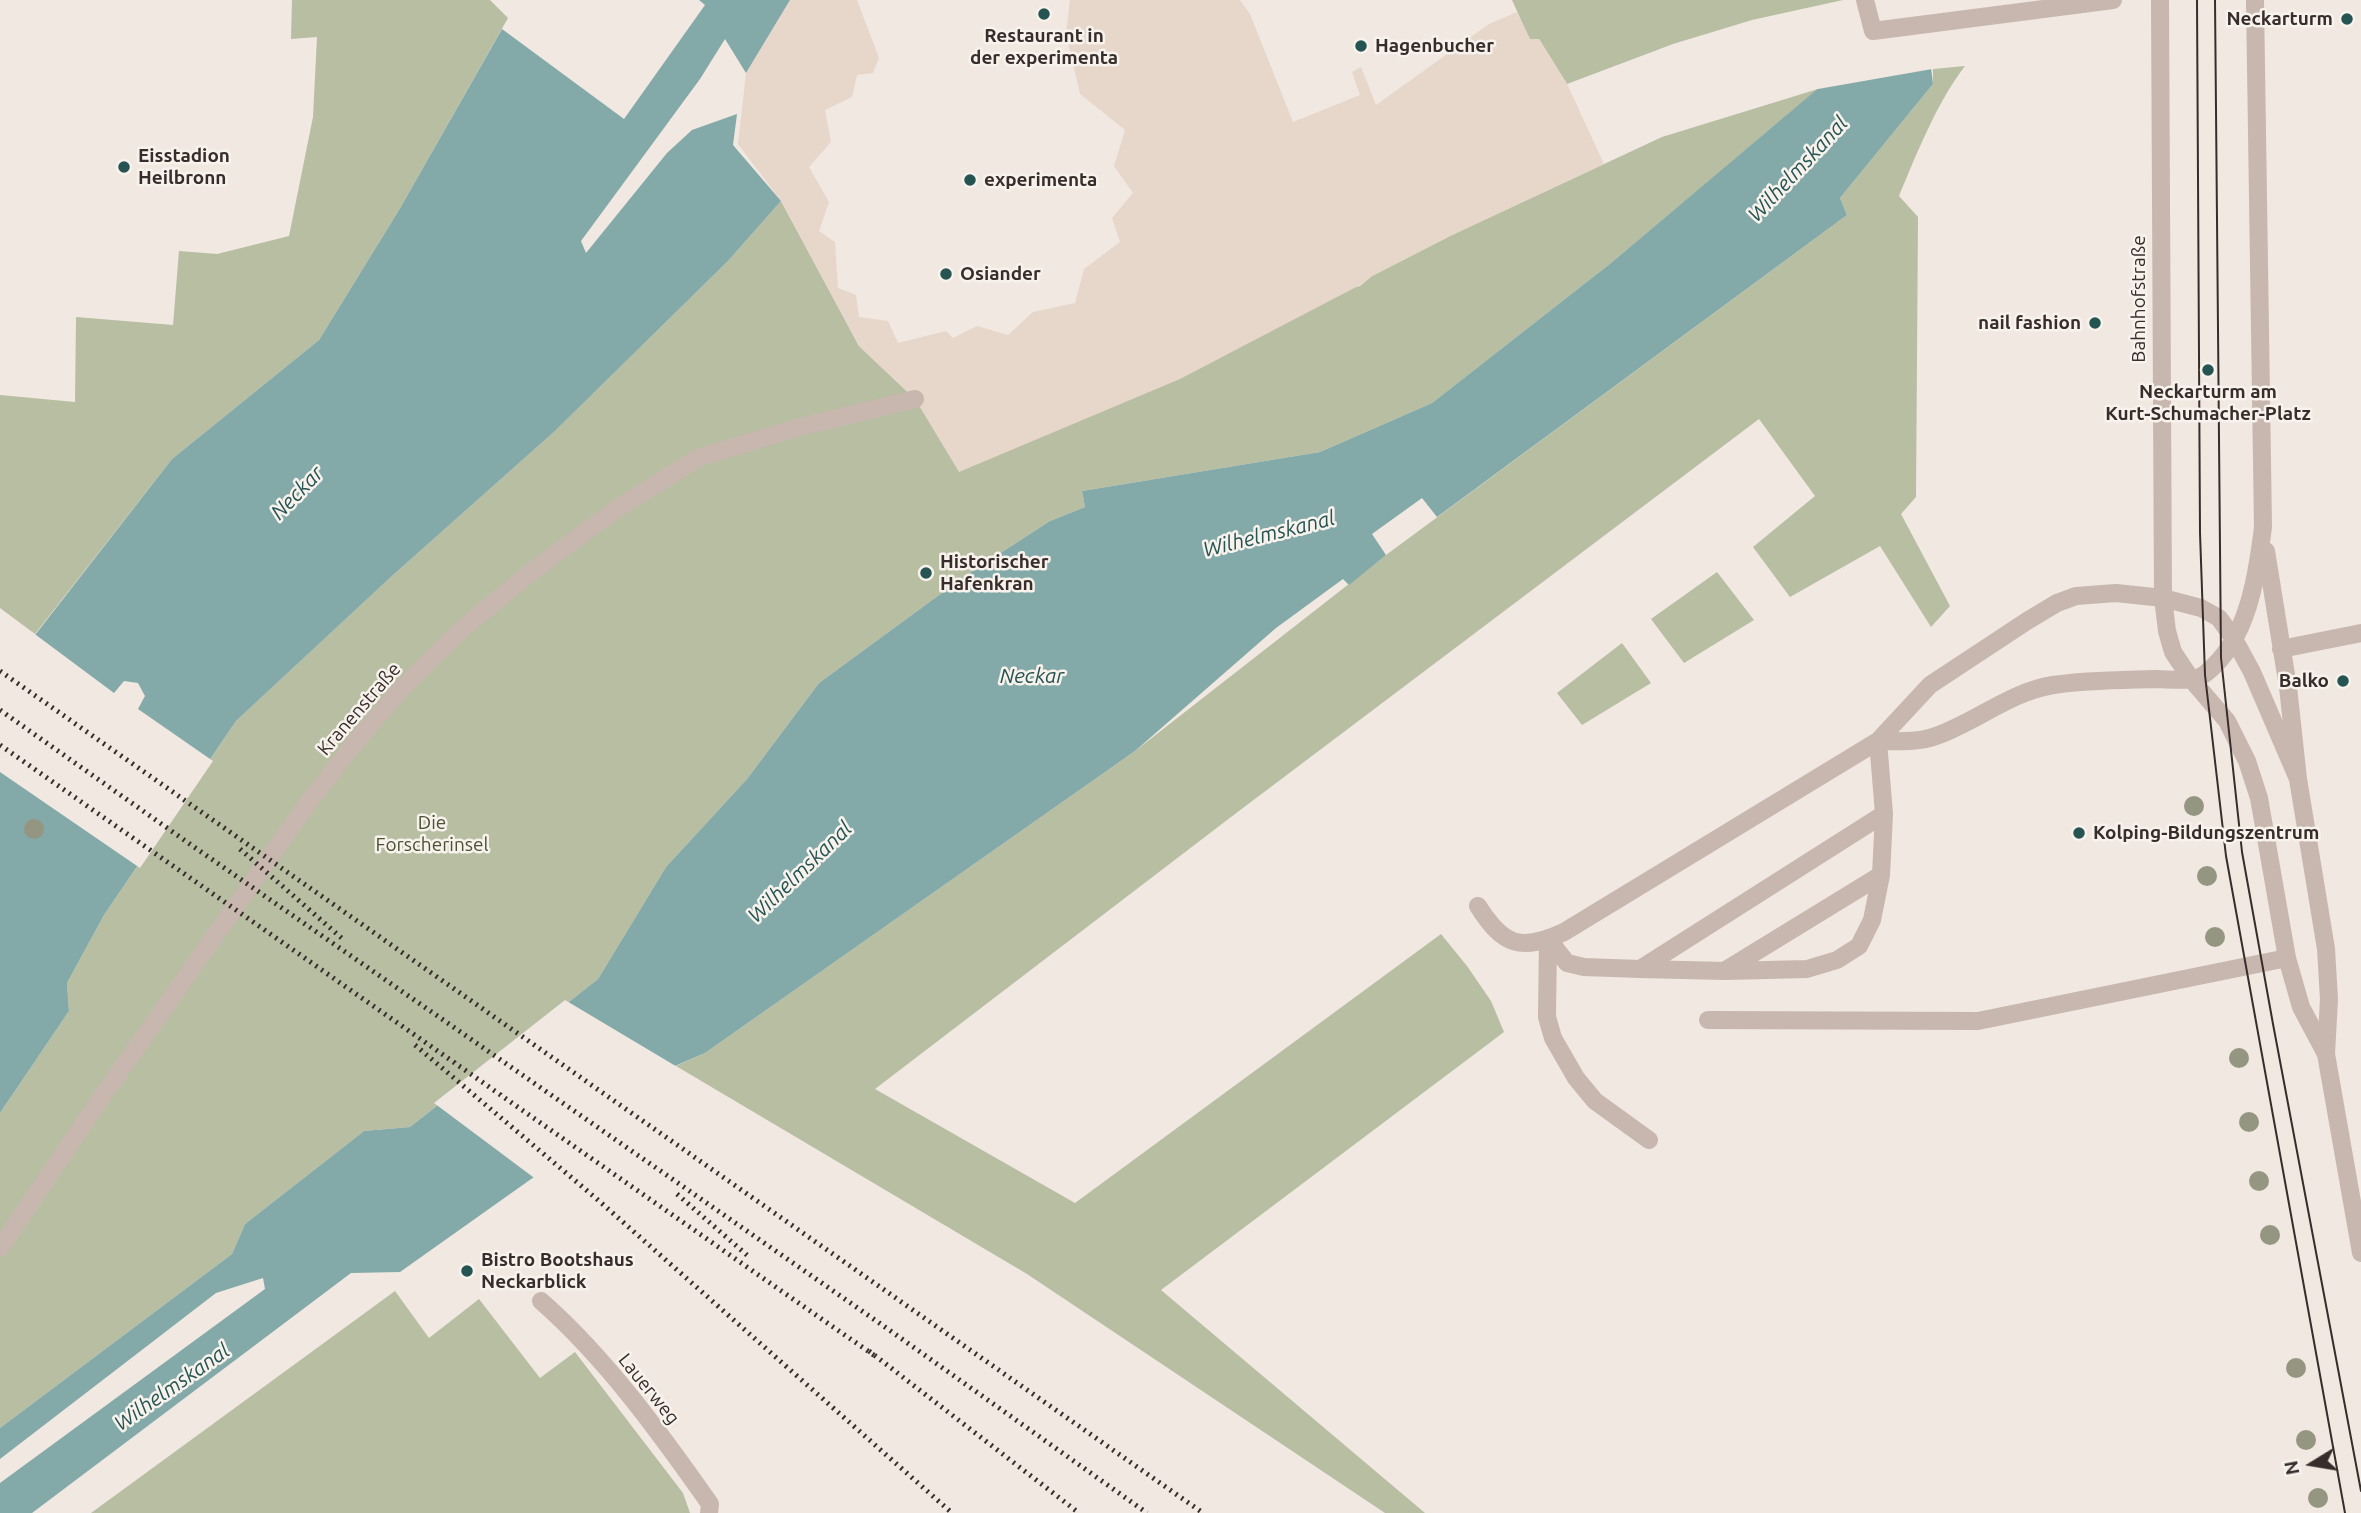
<!DOCTYPE html>
<meta charset="utf-8">
<style>
body{margin:0}
#map{position:relative;width:2361px;height:1513px;overflow:hidden;background:#f0e8e1;font-family:Ubuntu,sans-serif}
canvas{display:block}
.north{position:absolute;left:2277px;top:1429px;width:70px;height:70px;-webkit-text-stroke:5px #f8f2ed;paint-order:stroke;rotate:259deg;font-size:19px;font-weight:700;line-height:28px;text-align:center;color:#372e2b}
.north::after{content:'';display:block;margin:auto;width:24px;height:32px;background:#372e2b;clip-path:polygon(50% 0,100% 100%,50% 72%,0 100%)}
</style>
<div id="map">
<canvas width="2361" height="1513"></canvas>
<div class="north">N</div>
</div>
<script>
const g = document.querySelector('canvas').getContext('2d');
g.lineJoin = 'round';
function fill(path, color) {
  g.fillStyle = color;
  g.fill(path, 'evenodd');
}
function trace(path, color, width, dash) {
  g.strokeStyle = color;
  g.lineWidth = width;
  g.lineCap = dash ? 'butt' : 'round';
  g.setLineDash(dash || []);
  g.stroke(path);
}
function write(font, color, halo, rows, align = 'center') {
  g.font = font + ' Ubuntu,sans-serif';
  g.lineWidth = 5;
  g.setLineDash([]);
  g.textBaseline = 'middle';
  g.strokeStyle = halo;
  g.fillStyle = color;
  for (const [text, x, y, turn = 0] of rows) {
    g.save();
    g.translate(x, y);
    g.rotate((+turn || 0) * Math.PI / 180);
    g.textAlign = isNaN(turn) ? turn : align;
    if (halo) g.strokeText(text, 0, 0);
    g.fillText(text, 0, 0);
    g.restore();
  }
}
const green = new Path2D(`
 M292,0H490L508,18L399,210L319,340L172,459L35,634L0,608V395L75,402L76,317L173,325L179,251L217,254L289,236L313,117L317,37L291,39Z
 M1512,0H1843L1752,20L1673,44L1567,84L1539,39L1530,40Z
 M1965,66C1937,102 1917,153 1899,196L1918,217L1916,497L1901,514L1950,606L1931,627L1880,546L1790,597L1753,547L1815,496L1759,419L1231,817L875,1089L1075,1203L1441,934L1467,966L1491,1001L1504,1032L1161,1290L1425,1513H1385L1027,1274L676,1066L705,1053L1135,751L1386,555L1847,215L1840,198L1933,84V69Z
 M1818,89L1611,263L1432,403L1320,452L1082,491L1085,507L1050,521L965,576L819,683L747,779L666,867L598,979L410,1127L364,1131L245,1224L232,1254L0,1428V1113L69,1011L67,983L104,915L236,721L392,576L555,431L728,261L781,201L859,346L915,399L1360,286L1372,276L1452,235L1662,137Z
 M1717,572L1754,620L1684,663L1651,619Z
 M1622,643L1651,683L1582,725L1557,693Z
 M395,1291L429,1338L479,1299L540,1378L575,1352L683,1493L690,1513H91Z`);
const plaza = new Path2D(`
 M790,0H857L879,58L873,73L857,75L852,97L825,110L831,142L809,167L829,202L819,231L835,242L838,288L856,295L859,317L888,321L898,343L946,331L953,338L977,326L1008,335L1033,312L1075,303L1084,269L1120,242L1112,218L1133,193L1114,166L1125,130L1080,94L1066,34L1070,0H1240L1250,14L1293,122L1360,95L1352,72L1361,67L1376,105L1489,24L1517,12L1530,39H1539L1567,84L1604,164L1452,235L1372,276L1360,285L1180,379L959,472L915,399L859,346L781,201L738,144L746,73Z`);
const water = new Path2D(`
 M699,0H790L746,73L725,39L700,79L581,241L586,253L667,153L692,130L737,114L733,145L781,201L728,261L555,431L392,576L236,721L104,915L67,983L69,1011L0,1113V680L172,459L319,340L399,210L502,29L624,119L705,5Z
 M1923,0L1933,84L1840,198L1847,215L1437,517L1422,498L1372,534L1386,555L1349,585L1343,579L1276,628L1135,751L705,1053L675,1066L534,1177L400,1272L351,1273L32,1513H0V1483L265,1289L263,1278L216,1293L0,1459V1428L232,1254L245,1224L364,1131L410,1127L598,979L666,867L747,779L819,683L965,576L1050,521L1085,507L1082,491L1320,452L1432,403L1611,263Z`);
const pier = new Path2D(`
 M1918,0H2009L1938,68L1818,89L1817,85Z
 M32,632L114,693L124,681L138,683L145,696L138,709L213,761L140,868L0,772V673Z
 M565,1000L679,1068L537,1180L434,1103Z`);
const minor = new Path2D(`
 M1865,0L1873,31L2113,0
 M2160,0L2163,598L2167,631L2173,652L2191,679L2227,721L2247,761L2259,798L2287,958L2301,1007L2326,1054
 M2266,551L2288,687L2298,779L2326,949L2329,999L2326,1054L2361,1253
 M2281,649L2361,633
 M1878,741C1897,741 1917,743 1936,736C1976,722 2010,692 2053,685C2086,680 2121,680 2154,679C2166,679 2180,681 2192,679C2197,678 2203,676 2206,673C2248,640 2257,576 2263,527L2255,0
 M1478,906C1503,946 1521,952 1564,932L1878,741L1930,685L2027,621L2057,603L2076,596L2116,593L2163,598L2201,608L2219,618L2234,639L2252,672L2298,779
 M1548,939L1567,963L1584,967L1640,969L1726,971L1807,969L1837,960L1859,946L1872,920L1881,875L1884,814L1878,741
 M1548,939L1547,1017L1553,1038L1576,1078L1595,1101L1649,1140
 M1640,969L1884,814
 M1726,970L1881,875
 M1708,1020L1978,1021L2287,958
 M0,1248L99,1101L308,803L354,744L403,687L463,628L530,573L615,510L698,458L796,428L915,399
 M541,1301C606,1358 660,1433 710,1504L709,1513`);
const tram = new Path2D(`
 M2197,0L2200,533L2205,675L2226,856L2345,1513
 M2215,0L2221,658L2242,852L2273,1024L2361,1491`);
const rail = new Path2D(`
 M0,671L1203,1513
 M0,710L187,842L878,1322L1147,1513
 M0,745C292,949 583,1153 875,1356
 M240,849L345,941
 M415,1045L598,1200L952,1513
 M677,1194L748,1256
 M869,1351L1079,1513`);
const trees = [
 [2194,806],
 [34,829],
 [2207,876],
 [2215,937],
 [2239,1058],
 [2249,1122],
 [2259,1181],
 [2270,1235],
 [2296,1368],
 [2306,1440],
 [2318,1498]
];
const markers = [
 [1044,14,7,"#255452"],
 [2347,19,7,"#255452"],
 [1361,46,7,"#255452"],
 [124,167,7,"#255452"],
 [970,180,7,"#255452"],
 [946,274,7,"#255452"],
 [2095,323,7,"#255452"],
 [2208,370,7,"#255452"],
 [926,573,7,"#255452"],
 [2343,681,7,"#255452"],
 [2079,833,7,"#255452"],
 [467,1271,7,"#255452"]
];
const poiNames = [
 ["Neckarturm",2333,19,"right"],
 ["Restaurant in",1044,36,"center"],
 ["der experimenta",1044,58,"center"],
 ["Hagenbucher",1375,46],
 ["Eisstadion",138,156],
 ["Heilbronn",138,178],
 ["experimenta",984,180],
 ["Osiander",960,274],
 ["nail fashion",2081,323,"right"],
 ["Neckarturm am",2208,392,"center"],
 ["Kurt-Schumacher-Platz",2208,414,"center"],
 ["Historischer",940,562],
 ["Hafenkran",940,584],
 ["Balko",2329,681,"right"],
 ["Kolping-Bildungszentrum",2093,833],
 ["Bistro Bootshaus",481,1260],
 ["Neckarblick",481,1282]
];
const streetNames = [
 ["Bahnhofstraße",2139,299,-90],
 ["Kranenstraße",359,709,-49],
 ["Lauerweg",649,1389,51]
];
const parkNames = [
 ["Die",432,823],
 ["Forscherinsel",432,845]
];
const waterNames = [
 ["Wilhelmskanal",1798,169,-47],
 ["Neckar",297,493,-46],
 ["Wilhelmskanal",1269,534,-14],
 ["Neckar",1032,676],
 ["Wilhelmskanal",800,872,-44],
 ["Wilhelmskanal",172,1387,-35]
];
fill(green, '#b7bea2');
fill(plaza, '#e6d7ca');
fill(water, '#83aaa8');
fill(pier, '#f0e8e1');
trace(minor, '#c7b7ae', 18);
trace(tram, '#372e2b', 2);
trace(rail, '#372e2b', 5, [2, 5]);
g.fillStyle = '#959681';
for (const [x, y] of trees) {
  g.beginPath();
  g.arc(x, y, 10, 0, 2 * Math.PI);
  g.fill();
}
for (const [x, y, r, color] of markers) {
  const dot = new Path2D();
  dot.arc(x, y, r, 0, 2 * Math.PI);
  g.fillStyle = color;
  g.fill(dot);
  trace(dot, '#f8f2ed', 2.5);
}
write('bold 19px', '#372e2b', '#f8f2ed', poiNames, 'left');
write('19px', '#372e2b', '#f8f2ed', streetNames);
write('19px', '#4a5232', '#f8f2ed', parkNames);
write('italic 21px', '#255452', '#f8f2ed', waterNames);
</script>
